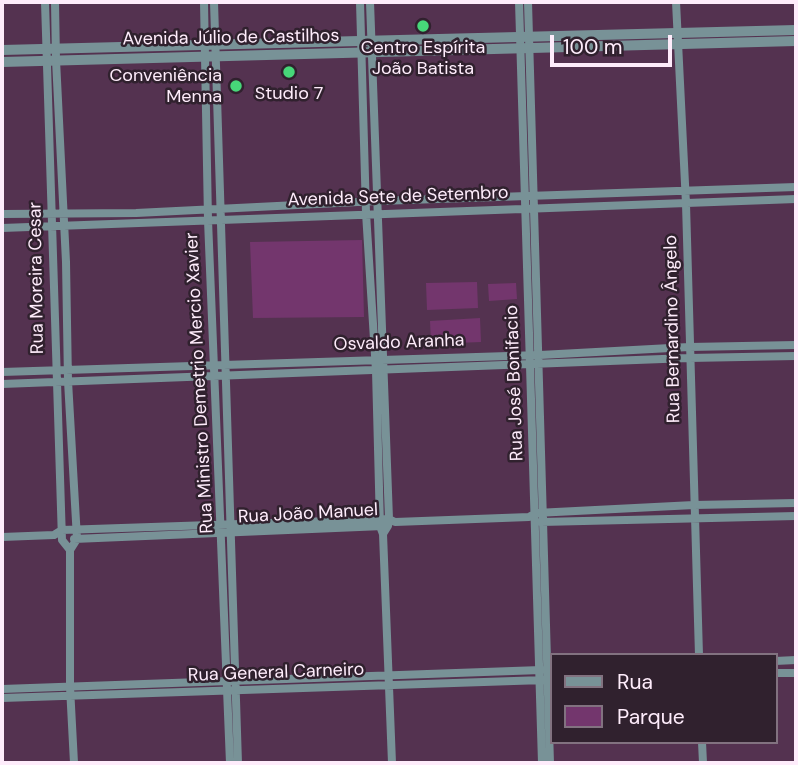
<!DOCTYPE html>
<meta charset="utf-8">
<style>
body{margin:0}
#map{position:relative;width:798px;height:765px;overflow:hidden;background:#543250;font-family:"DM Sans",sans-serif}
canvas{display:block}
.frame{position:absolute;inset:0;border:4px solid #feecfb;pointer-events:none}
.legend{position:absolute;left:550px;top:653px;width:228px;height:91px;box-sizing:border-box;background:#30212e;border:2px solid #827280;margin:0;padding:9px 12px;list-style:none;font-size:21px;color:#feecfb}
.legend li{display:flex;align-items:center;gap:14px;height:35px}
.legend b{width:35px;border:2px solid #827280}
.scale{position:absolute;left:550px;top:35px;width:122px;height:32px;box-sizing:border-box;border:4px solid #feecfb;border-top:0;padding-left:9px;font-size:21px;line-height:24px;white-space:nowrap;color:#feecfb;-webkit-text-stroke:5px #30212e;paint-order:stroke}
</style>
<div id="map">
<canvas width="798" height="765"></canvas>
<div class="frame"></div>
<ul class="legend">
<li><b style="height:9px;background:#789297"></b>Rua</li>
<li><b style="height:19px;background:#73366d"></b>Parque</li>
</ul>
<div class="scale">100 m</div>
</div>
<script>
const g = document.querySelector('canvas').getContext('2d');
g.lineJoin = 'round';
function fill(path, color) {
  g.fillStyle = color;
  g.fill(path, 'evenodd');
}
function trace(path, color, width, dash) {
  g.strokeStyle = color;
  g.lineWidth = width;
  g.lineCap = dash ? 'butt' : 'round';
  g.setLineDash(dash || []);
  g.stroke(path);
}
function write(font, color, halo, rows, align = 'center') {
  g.font = font + ' "DM Sans",sans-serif';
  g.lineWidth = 5;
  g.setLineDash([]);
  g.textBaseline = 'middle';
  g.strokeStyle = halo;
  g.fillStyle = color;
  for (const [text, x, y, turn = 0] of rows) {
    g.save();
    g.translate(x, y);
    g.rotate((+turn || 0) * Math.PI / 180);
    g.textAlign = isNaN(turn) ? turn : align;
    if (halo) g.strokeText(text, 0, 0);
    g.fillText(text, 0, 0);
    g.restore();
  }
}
const green = new Path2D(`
 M362,240L364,317L253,318L250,242Z
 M477,282L478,308L427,310L426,283Z
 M516,283L517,299L489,301L488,284Z
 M480,318L481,342L431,344L430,321Z`);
const minor = new Path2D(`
 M45,2L62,540L70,550
 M55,2L56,60L66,262L68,381L77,539L70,550V687L74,763
 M204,2L208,220L230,763
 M214,2L238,763
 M360,2L366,213L376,371L380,526L383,534L392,763
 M370,2L389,519L388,526L383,534
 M519,2L542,763
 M528,2L550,763
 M676,2L686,204L699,655
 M2,214L136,213L378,201L796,187
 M2,228L796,199
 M2,372L540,355L689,347L796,345
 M2,384L689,358L796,356
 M541,522L796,516
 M2,537L54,535L62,530L389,519L395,522L529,517L536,513L694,505L796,503
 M74,539L383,526
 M775,661L796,660
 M775,673H796
 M2,689L541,670
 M2,698L544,680
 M702,742L703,763`);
const tertiary = new Path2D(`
 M2,50L796,30
 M2,62L796,41`);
const markers = [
 [423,26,7,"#47d779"],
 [289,72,7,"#47d779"],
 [236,86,7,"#47d779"]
];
const streetNames = [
 ["Avenida Júlio de Castilhos",231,38,-1],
 ["Avenida Sete de Setembro",398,197,-2],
 ["Rua Moreira Cesar",37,278,-91],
 ["Rua Bernardino Ângelo",673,329,-91],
 ["Osvaldo Aranha",399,343,-2],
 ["Rua Ministro Demetrio Mercio Xavier",200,383,-93],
 ["Rua José Bonifacio",515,383,-92],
 ["Rua João Manuel",308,514,-3],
 ["Rua General Carneiro",276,673,-2]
];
const poiNames = [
 ["Centro Espírita",423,48],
 ["João Batista",423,69],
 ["Conveniência",222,76,"right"],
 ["Menna",222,97,"right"],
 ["Studio 7",289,94]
];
fill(green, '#73366d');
trace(minor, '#789297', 8);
trace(tertiary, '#789297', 10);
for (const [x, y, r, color] of markers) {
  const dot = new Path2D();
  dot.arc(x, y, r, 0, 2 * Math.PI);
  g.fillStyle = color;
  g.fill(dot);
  trace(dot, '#30212e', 2.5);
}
write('18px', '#feecfb', '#30212e', streetNames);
write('18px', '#feecfb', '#30212e', poiNames);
</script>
